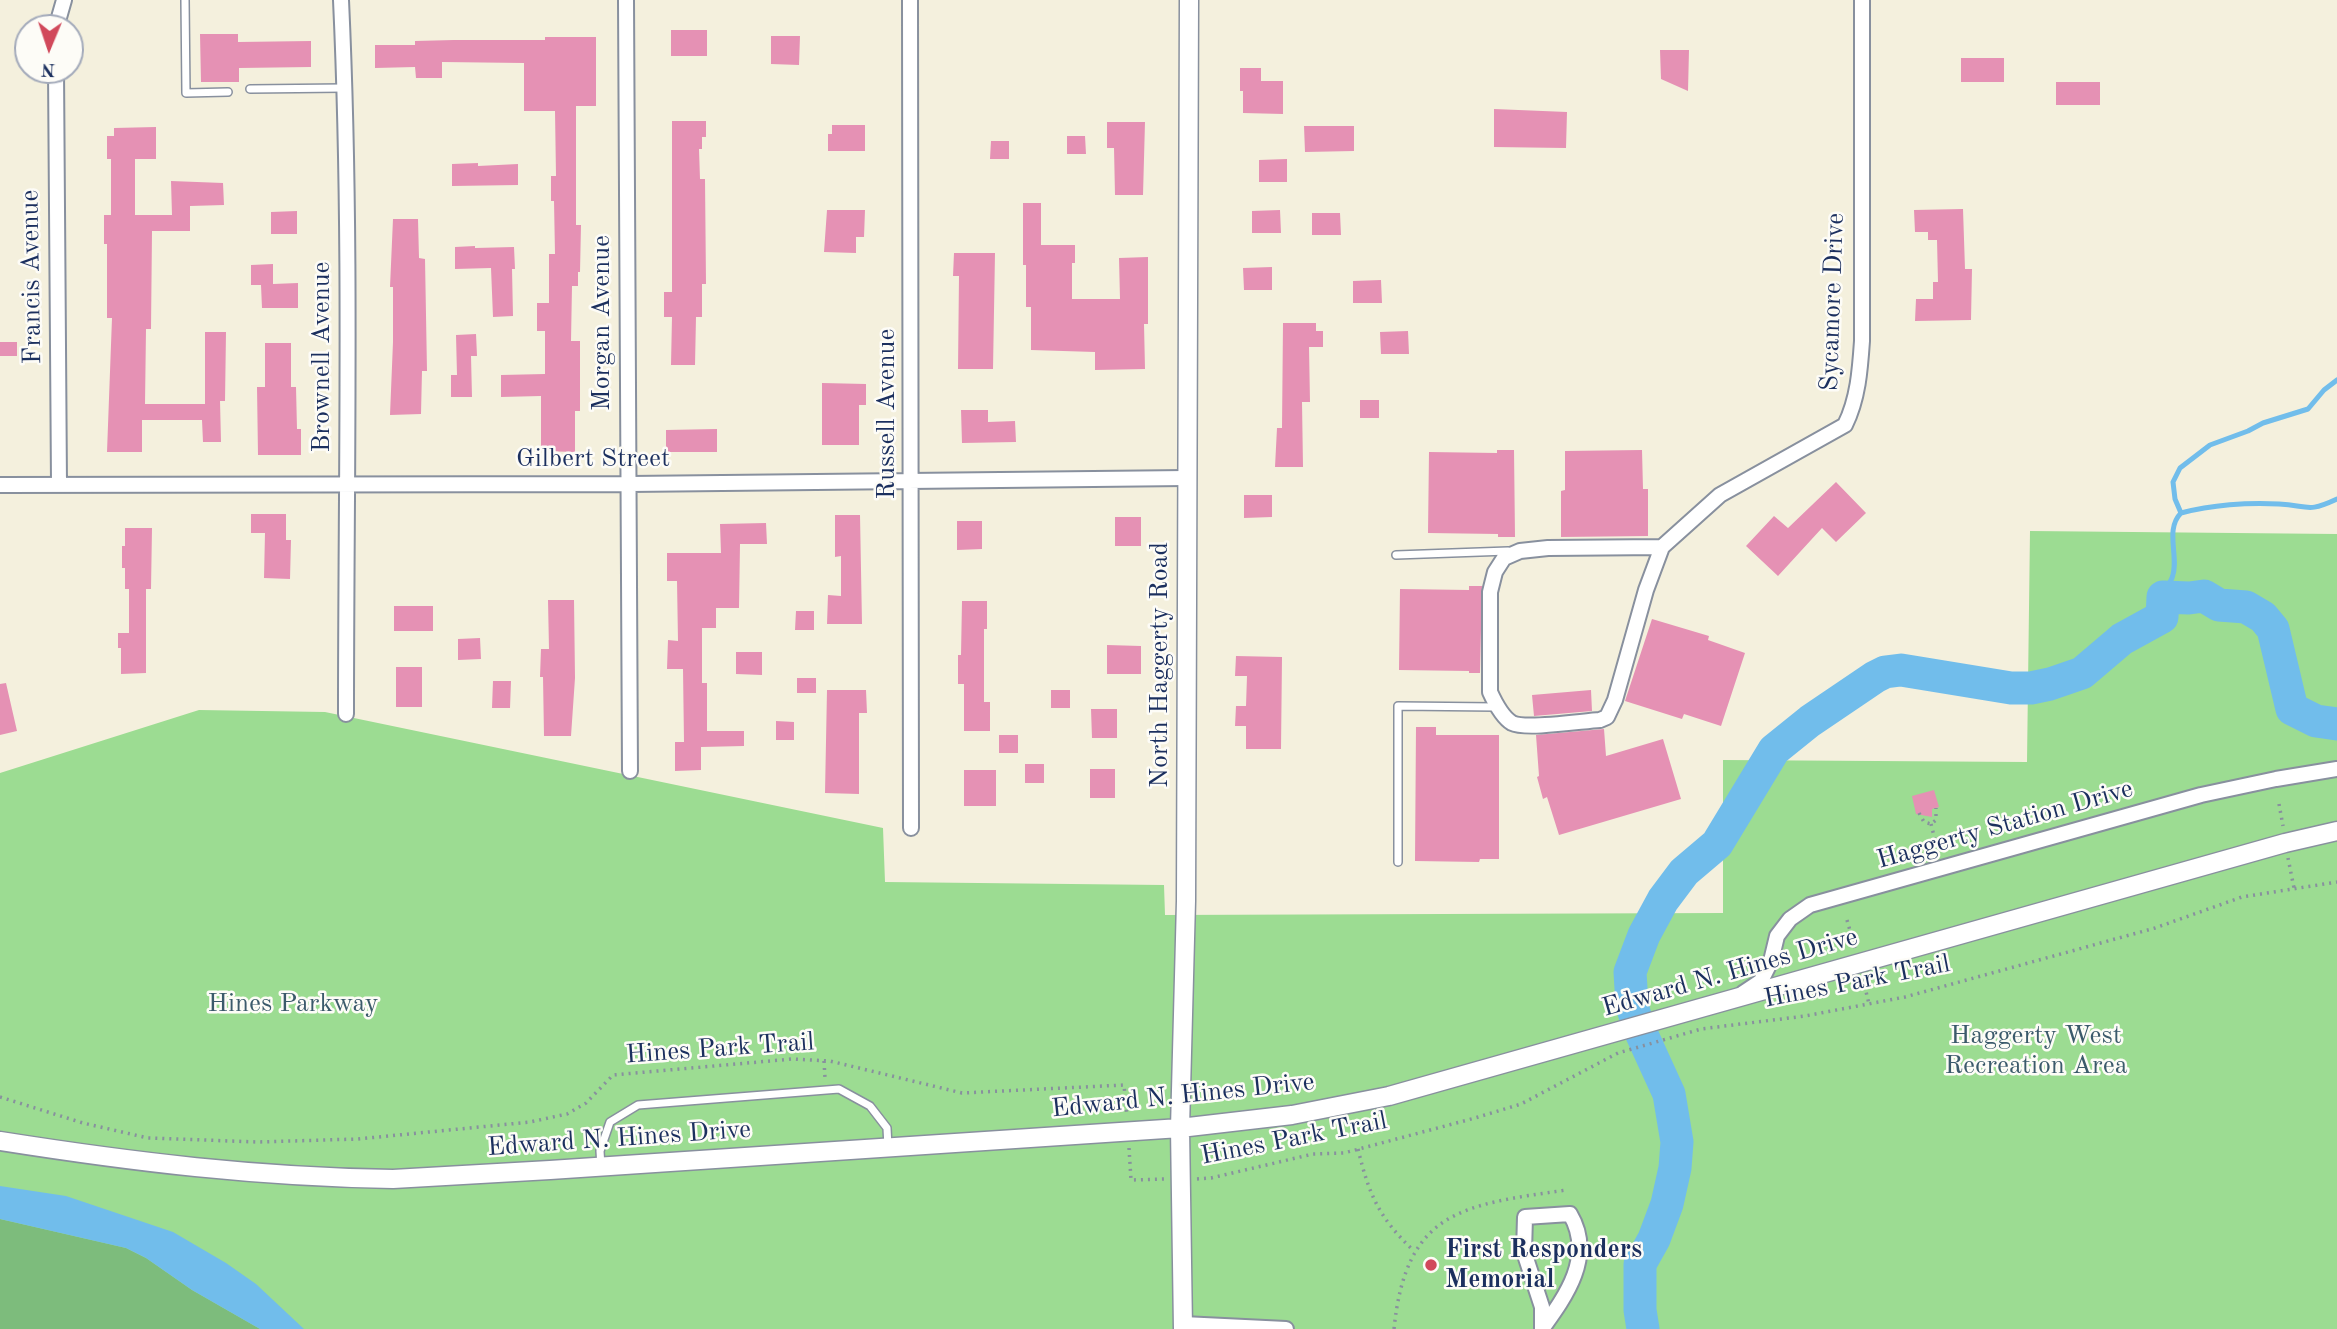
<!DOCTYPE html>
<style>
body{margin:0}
#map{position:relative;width:2337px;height:1329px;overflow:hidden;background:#f4f0dd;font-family:"Old Standard TT",serif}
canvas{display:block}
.north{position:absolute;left:14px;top:14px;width:70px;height:70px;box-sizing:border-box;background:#fdfcf7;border:2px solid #a3aaba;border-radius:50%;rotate:182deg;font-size:19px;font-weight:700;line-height:28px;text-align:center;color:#1b2f5e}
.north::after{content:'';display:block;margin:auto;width:24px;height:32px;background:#d1495b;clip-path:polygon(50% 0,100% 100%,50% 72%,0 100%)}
</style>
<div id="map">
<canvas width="2337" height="1329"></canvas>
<div class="north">N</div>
</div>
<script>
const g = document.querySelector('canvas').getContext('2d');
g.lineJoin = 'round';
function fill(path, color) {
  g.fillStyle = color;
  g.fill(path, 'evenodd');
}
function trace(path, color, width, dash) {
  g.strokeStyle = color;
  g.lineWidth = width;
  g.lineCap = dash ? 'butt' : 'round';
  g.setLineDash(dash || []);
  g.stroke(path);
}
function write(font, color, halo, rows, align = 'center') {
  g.font = font + ' "Old Standard TT",serif';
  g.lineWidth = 5;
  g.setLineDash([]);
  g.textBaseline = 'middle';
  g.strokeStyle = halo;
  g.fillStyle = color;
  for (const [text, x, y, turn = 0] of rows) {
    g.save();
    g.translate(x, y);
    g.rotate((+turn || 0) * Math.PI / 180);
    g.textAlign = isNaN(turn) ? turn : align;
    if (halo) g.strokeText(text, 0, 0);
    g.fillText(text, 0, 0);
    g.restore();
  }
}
const green = new Path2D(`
 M2030,531L2337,534V1329H0V773L199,710L325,712L883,828L885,882L1164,885L1165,915L1723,913V760L2027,762Z`);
const forest = new Path2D(`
 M0,1219L126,1248L146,1258L192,1290L260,1329H0Z`);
const water = new Path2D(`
 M0,1186L66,1196L173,1232L226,1263L256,1284L304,1329H260L192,1290L146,1258L126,1248L0,1219Z`);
const stream = new Path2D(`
 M2181,513L2175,499L2173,482L2180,468L2210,445L2248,431L2263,423L2308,409L2324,390L2337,380
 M2163,597C2165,586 2169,586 2172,578C2180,558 2164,530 2181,513C2211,505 2248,502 2279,504C2310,506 2307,513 2337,499`);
const river = new Path2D(`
 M1643,1329L1640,1310V1264L1654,1239L1667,1204L1675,1168L1677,1142L1669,1094L1638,1026L1632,1005L1630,972L1644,935L1663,900L1684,872L1717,844L1774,750L1810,721L1875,677L1885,672L1901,670L2011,688H2031L2050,684L2082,673L2122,639L2162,617L2163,597L2189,598L2204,596L2219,605L2246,607L2263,617L2273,629L2292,709L2316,721L2337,724`);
const building = new Path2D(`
 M671,30H707V56H671Z
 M200,34H238V42L311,41V67L239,68V82H201Z
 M771,36H800L799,65L771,64Z
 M545,37H596V106H576V225H581L580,272H578V286H572L571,341H580V411H575V452L541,451V396L501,397V375L545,374V331H537V303H549V254H555L554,201H551V176H556L555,111H524V63L442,62V78H416L415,67L375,68V45H415V41L454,40H545Z
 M1660,50H1689L1688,91L1661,79Z
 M1961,58H2004V82H1961Z
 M1240,68H1261V81H1283V114L1243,113V91H1240Z
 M2056,82H2100V105H2056Z
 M1494,109L1567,112L1566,148L1494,147Z
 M672,121H706V137H702V149H699L700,179H705L706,284H702V317H696L695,365H671L672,317H664V292H672Z
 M1107,122H1145L1143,195H1115L1114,148H1107Z
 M832,125H865V151H828V134H832Z
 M1304,126H1354V151L1305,152Z
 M156,127V159H135V215H172L171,181L223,183L224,205L190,206V231H152L151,329H146L145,404H205V332H226L225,401H220L221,442H203L202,420H142V452H107L112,318H107V244H104V215H111V159H107V136H114V128Z
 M1067,136H1085L1086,154H1067Z
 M991,141H1009V159H990Z
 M1287,159V182H1259V160Z
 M478,163V166L518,164V185L452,186V164Z
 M1023,203H1041V245H1075V263H1072V299H1120L1119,258L1148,257V324H1144L1145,369L1095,370V352L1031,350V307H1026V265H1023Z
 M1963,209L1965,269H1972L1971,320L1915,321L1916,299H1933V282H1938L1937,240H1928V232H1915L1914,210Z
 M827,210H865L864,237H856V253L824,252Z
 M1280,210L1281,233H1252V211Z
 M297,211V234H271V212Z
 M1312,213H1340L1341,235H1312Z
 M393,219H418L419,258L425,259L427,371H422L421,414L390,415L393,342V287H390Z
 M475,246V248L514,247L515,269H512L513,316L493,317L491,268L455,269V247Z
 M954,253H995L993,369H958L959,276H953Z
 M273,264V284L298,283V308H262L261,285H251V265Z
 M1272,267V290H1244L1243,268Z
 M1381,280L1382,303H1353V281Z
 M1283,323H1316V331H1323V347H1309L1310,402H1302L1303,467H1275L1277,428H1282Z
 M1408,331L1409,354H1381L1380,332Z
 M476,334L477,356H471L472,397H451V375H457L456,335Z
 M0,342H17V356H0Z
 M265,343H291V387H296L297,429H301V455H258L257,387H265Z
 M822,383L866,384V405H859V445H822Z
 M1360,400H1379V418H1360Z
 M961,410H988V422L1015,421L1016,442L962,443Z
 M717,429V452H666V430Z
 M1497,450H1514L1515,537H1498V534L1428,533L1429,452L1497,453Z
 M1642,450L1643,489H1648V536L1561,537V491L1565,490V451Z
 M1836,482L1866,513L1836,542L1822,528L1778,576L1746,546L1774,516L1788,528Z
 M1244,495H1272V517L1244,518Z
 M251,514H286V540H291L290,579L264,578L265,533H251Z
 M835,515H860L862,624H827L828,595L841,596V556L835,557Z
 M1115,517H1141V546H1115Z
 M957,521H982V549L957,550Z
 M766,523L767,544H740L739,608H716V628H702V683H707V731H744V746L701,747V770L675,771V742H684L683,669H667L668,640L678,641L677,581H667V553H721L720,524Z
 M125,528H152L151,589H146V673L121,674V648H118V633H129V589H125V568H122V546H125Z
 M1469,586H1482L1480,673H1469V671L1399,670L1400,589L1469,590Z
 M548,600H574L575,678L571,736H544L543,677H540L541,649H549Z
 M962,601H987V629H984V702H990V731H964V684H958V655H961Z
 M394,606H433V631H394Z
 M796,611H814V630H795Z
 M1652,619L1709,636L1708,640L1745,653L1721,726L1684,714L1682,719L1625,701Z
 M480,638L481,659L458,660V639Z
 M1107,645L1141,646V674H1107Z
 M736,652H762V675L736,674Z
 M1236,656L1282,657L1281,749H1246V726H1235L1236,706H1246L1247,676H1235Z
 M396,667H422V707H396Z
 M797,678H816V693H797Z
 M493,681H511L510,708H492Z
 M6,683L17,731L0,735V684Z
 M827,690H866L867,713H859V794L825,793Z
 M1051,690H1070V708H1051Z
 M1591,690L1592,711L1534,716L1532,695Z
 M1091,709H1117V738H1092Z
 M776,721L794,722V740H776Z
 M1416,727H1436V735H1499V859H1480L1479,862L1415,861Z
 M1604,729L1606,756L1663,739L1681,799L1559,835L1547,797L1543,799L1537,777L1539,776L1536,735Z
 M999,735H1018V753H999Z
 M1025,764H1044V783H1025Z
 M1090,769H1115V798H1090Z
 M964,770H996V806H964Z
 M1934,790L1939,807L1932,809V817L1916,814L1912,796Z`);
const path = new Path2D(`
 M2279,804L2283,826
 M1919,813L1924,822L1931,824L1936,820V808
 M1931,824L1938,852
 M2288,858L2294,888
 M1847,920L1855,948
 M1863,979L1869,1004
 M824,1061L825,1078
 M0,1097L83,1123L148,1138L258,1142L358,1139L530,1122L567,1114L586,1103L613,1075L792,1059L830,1061L962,1093L1124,1085L1127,1116
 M1129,1148L1131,1180L1164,1179
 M1358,1149C1369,1195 1379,1218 1414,1251
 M1197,1179L1211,1178L1313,1154L1344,1153L1475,1118L1521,1104L1618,1053L1701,1029L1805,1016L1905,997L2155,928L2242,897L2337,882
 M1394,1329C1406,1210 1463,1205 1566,1190`);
const service = new Path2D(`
 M185,0L186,93L228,92
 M250,89L344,88
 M1396,555L1508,551
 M1398,862V706L1496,707
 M601,1167L600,1151L610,1122L638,1105L839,1089L870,1106L887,1128L888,1147`);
const minor = new Path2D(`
 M341,0C352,238 346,476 346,714
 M626,0L630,771
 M910,0L911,828
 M56,28L64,0
 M56,70L59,484
 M0,485L630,484L1186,478
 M1662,547L1548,548L1520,551L1504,558L1495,572L1490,592V692C1495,703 1502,717 1512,723C1526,730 1582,721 1600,720L1607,717L1615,700L1646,590L1662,547L1720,495L1845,425C1858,399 1860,370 1862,341V0
 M1743,993L1761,981L1771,961L1777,936L1790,919L1810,905L2201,795L2276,779L2337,769
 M1570,1214C1595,1256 1566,1296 1542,1329V1307L1524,1252L1525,1217Z
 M1183,1324L1286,1329`);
const tertiary = new Path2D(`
 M0,1141C133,1162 258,1177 393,1179L550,1170L1180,1128L1292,1115L1389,1096L2285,843L2337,831
 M1183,1329L1180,1128L1186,901L1189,0`);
const markers = [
 [1431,1265,7,"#d1495b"]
];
const streetNames = [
 ["Francis Avenue",32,277,-91],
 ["Sycamore Drive",1833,302,-88],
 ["Morgan Avenue",602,323,-90],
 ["Brownell Avenue",322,357,-90],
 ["Russell Avenue",887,414,-90],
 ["Gilbert Street",593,459],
 ["North Haggerty Road",1160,665,-90],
 ["Haggerty Station Drive",2005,825,-16],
 ["Edward N. Hines Drive",1730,973,-16],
 ["Hines Park Trail",1857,982,-11],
 ["Hines Park Trail",720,1049,-4],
 ["Edward N. Hines Drive",1183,1096,-6],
 ["Edward N. Hines Drive",619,1139,-4],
 ["Hines Park Trail",1294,1139,-11]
];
const parkNames = [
 ["Hines Parkway",293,1004],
 ["Haggerty West",2036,1036],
 ["Recreation Area",2036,1066]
];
const poiNames = [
 ["First Responders",1445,1250],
 ["Memorial",1445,1280]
];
fill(green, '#9cdc92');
fill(forest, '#7dbc7c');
fill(water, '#71bdeb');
trace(stream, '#71bdeb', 5);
trace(river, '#71bdeb', 33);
fill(building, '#e591b4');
trace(service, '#88909e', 10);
trace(minor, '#88909e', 18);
trace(tertiary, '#88909e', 21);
trace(path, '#88909e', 3.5, [2, 5]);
trace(service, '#fff', 7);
trace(minor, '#fff', 14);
trace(tertiary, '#fff', 18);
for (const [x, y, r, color] of markers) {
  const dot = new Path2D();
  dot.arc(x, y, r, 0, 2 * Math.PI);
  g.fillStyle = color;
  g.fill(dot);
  trace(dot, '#fdfcf7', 2.5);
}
write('26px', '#1b2f5e', '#fdfcf7', streetNames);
write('26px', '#3b5a6b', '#fdfcf7', parkNames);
write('bold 26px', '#1b2f5e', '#fdfcf7', poiNames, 'left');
</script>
